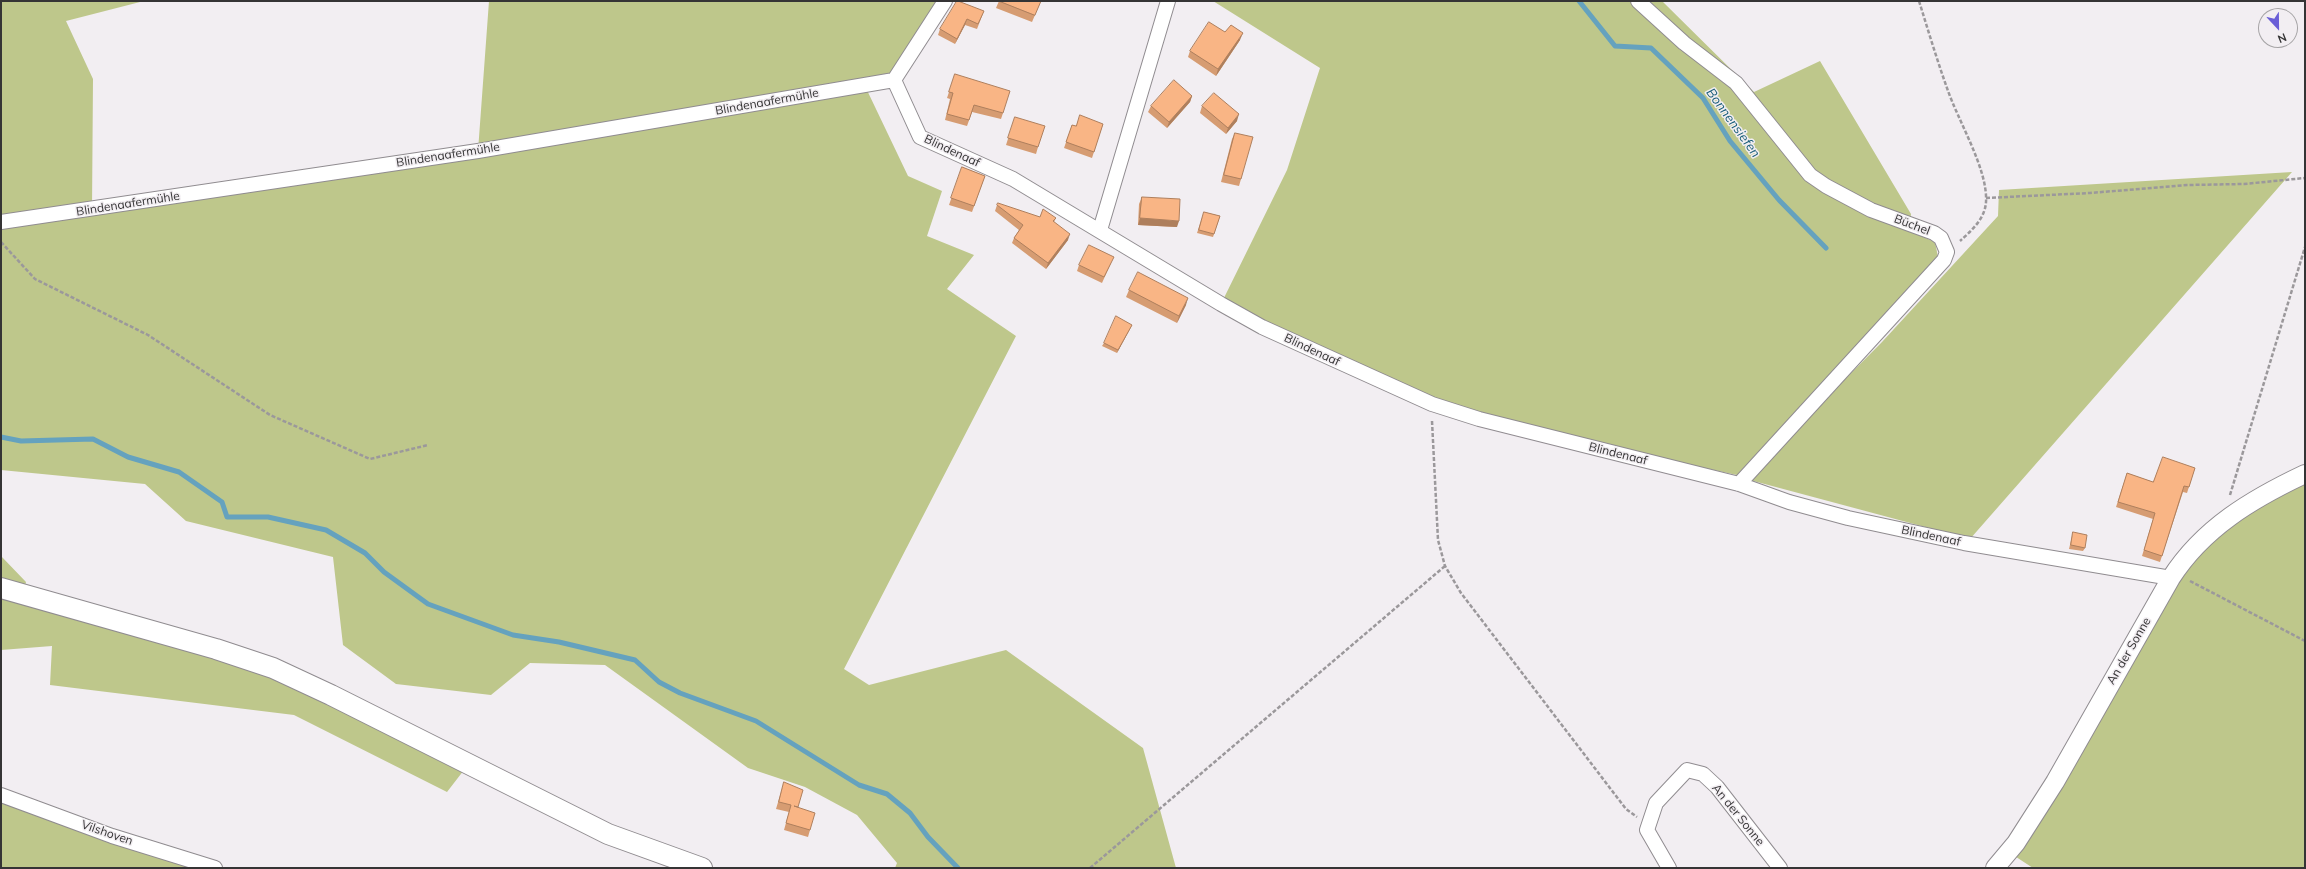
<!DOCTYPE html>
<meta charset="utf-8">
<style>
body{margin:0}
#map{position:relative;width:2306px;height:869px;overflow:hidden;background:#f2eef2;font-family:Mulish,sans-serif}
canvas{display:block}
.frame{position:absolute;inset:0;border:2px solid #353435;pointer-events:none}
.north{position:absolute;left:2258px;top:8px;width:40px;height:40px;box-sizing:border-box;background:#f2eef2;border:1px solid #a6a4a6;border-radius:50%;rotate:158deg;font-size:11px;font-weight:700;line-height:16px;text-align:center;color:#353435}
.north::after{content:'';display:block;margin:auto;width:14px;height:18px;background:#6a5ed7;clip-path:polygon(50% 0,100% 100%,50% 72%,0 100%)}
</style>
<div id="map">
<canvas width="2306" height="869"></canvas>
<div class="frame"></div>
<div class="north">N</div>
</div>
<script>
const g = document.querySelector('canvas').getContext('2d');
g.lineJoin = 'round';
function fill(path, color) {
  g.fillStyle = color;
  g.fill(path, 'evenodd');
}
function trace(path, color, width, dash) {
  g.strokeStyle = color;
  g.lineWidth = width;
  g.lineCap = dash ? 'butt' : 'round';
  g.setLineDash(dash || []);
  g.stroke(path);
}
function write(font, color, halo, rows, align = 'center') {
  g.font = font + ' Mulish,sans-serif';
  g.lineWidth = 3;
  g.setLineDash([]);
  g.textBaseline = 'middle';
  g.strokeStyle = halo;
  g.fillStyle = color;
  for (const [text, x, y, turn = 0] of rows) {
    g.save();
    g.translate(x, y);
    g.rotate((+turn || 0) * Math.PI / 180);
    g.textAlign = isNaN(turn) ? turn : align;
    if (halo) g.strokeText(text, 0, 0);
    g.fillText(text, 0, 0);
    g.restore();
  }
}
const green = new Path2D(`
 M1,1H144L66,21L93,79L92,209L478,151L489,1H945L894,80L865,86L908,176L942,191L927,236L974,255L947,289L1016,336L844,669L869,685L1006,650L1143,748L1176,868H895L897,863L857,815L805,787L748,768L605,665L530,663L491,695L396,684L343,645L333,557L186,521L145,484L1,470Z
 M1213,1H1662L1754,92L1820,61L1911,214L1909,231L1935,242L1938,257L1737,475L1479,419L1221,304L1287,170L1320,68Z
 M2292,172L1970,539L1746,479L1882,342L1998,216L1999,190Z
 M2305,474V868H2033L2010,853L2191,551Z
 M1,556L26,582L22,599L305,686L464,770L447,792L294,715L50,685L52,646L1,650Z
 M1,795L202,868H1Z`);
const stream = new Path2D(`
 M1579,1L1615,46L1651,48L1703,98L1730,141L1779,200L1826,248
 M1,437L21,441L93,439L128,457L179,472L222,502L227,517H268L326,530L365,553L384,572L428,604L513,635L559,642L635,660L659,682L680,693L756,721L859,785L887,794L910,813L928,837L958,868`);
const path = new Path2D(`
 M1919,1C1928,30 1937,60 1947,88C1958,121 1988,169 1986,202C1985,219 1971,231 1960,241
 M1986,198L2090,193L2187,185L2244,184L2305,178
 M1,242L35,279L148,335L270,415L370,459L428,445
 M1432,421L1438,540L1445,566L1461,593L1626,809L1637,817
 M2230,495L2305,247
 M2190,581L2305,641
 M1090,868L1445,566`);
const minor = new Path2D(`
 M1638,1L1684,43L1736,83L1810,175L1826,186L1871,210L1934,233L1941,238L1947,252L1944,260L1739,484
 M894,80L920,137L1013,179L1221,304L1262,327L1432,404L1479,419L1739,484L1789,502L1848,518L1964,543L2171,578
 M894,80L945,1
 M1,222L478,151L894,80
 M1100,230L1168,1
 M1,795L112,836L215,868
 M1669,868L1647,830L1656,803L1687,770L1703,774L1717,787L1780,868`);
const tertiary = new Path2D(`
 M1995,868L2016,843L2055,782L2171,578C2203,528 2252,499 2305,474`);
const secondary = new Path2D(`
 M1,588L216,649L273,668L331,695L608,834L702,868`);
const wall = new Path2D(`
 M999,1H1041L1032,22L996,8Z
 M984,11L977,29L965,25L955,44L938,35L940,29Z
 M1225,32L1240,40L1216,76L1188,57L1190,51Z
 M955,74L1003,113L1001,119L972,112L967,126L945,120L950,99L947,98Z
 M1192,96L1190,102L1167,128L1148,112L1151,106Z
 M1202,106L1237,121L1226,134L1200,113Z
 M1015,117L1038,147L1036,154L1006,145Z
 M1103,124L1092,158L1064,148L1072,125L1076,126Z
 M1235,133L1241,179L1239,186L1221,182L1232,139Z
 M962,167L985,176L972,212L949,205Z
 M1142,197L1177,227L1138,225L1139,204Z
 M997,205L1040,217L1056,218L1054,222L1068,240L1046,269L1012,243L1014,238L1019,230L995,211Z
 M1204,212L1220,216L1213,237L1197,233Z
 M1111,263L1102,283L1077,271L1079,265Z
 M1129,290L1186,305L1177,323L1126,297Z
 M1132,325L1117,353L1102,346L1104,343Z
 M2195,468L2187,493L2183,492L2160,562L2142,556L2153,519L2116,507L2127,473L2153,482Z
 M2073,532L2085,548L2083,551L2069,549Z
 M784,782L810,830L808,837L784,830L789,812L776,809Z`);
const shadedWall = new Path2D(`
 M967,19L965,25L955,44L957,39Z
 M1243,33L1240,40L1216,76L1218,69Z
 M1192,96L1190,102L1167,128L1169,122Z
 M1239,114L1237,121L1226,134L1228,128Z
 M1140,218L1179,221L1177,227L1138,225Z
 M1070,234L1068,240L1046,269L1048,263Z
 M1188,298L1186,305L1177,323L1179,316Z
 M1132,325L1130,329L1117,353L1118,350Z`);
const building = new Path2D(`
 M957,1H958L984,11L978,24L967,19L957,39L940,29Z
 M999,1H1041L1035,15Z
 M1209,22L1225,32L1231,25L1243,33L1218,69L1190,51Z
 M955,74L1010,91L1003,113L974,105L969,120L947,114L953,93L949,92Z
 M1174,80L1192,96L1169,122L1151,106Z
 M1214,93L1239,114L1228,128L1202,106Z
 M1080,115L1103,124L1094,152L1066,142L1072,125L1076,126Z
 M1015,117L1045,126L1038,147L1008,138Z
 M1235,133L1253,137L1241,179L1224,175Z
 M962,167L985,176L974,206L951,198Z
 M1142,197L1180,199L1179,221L1140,218Z
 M998,203L1040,217L1043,209L1056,218L1053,221L1070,234L1048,263L1014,238L1023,225L997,205Z
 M1204,212L1220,216L1214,234L1199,230Z
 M1089,245L1114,257L1104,277L1079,265Z
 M1138,272L1188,298L1179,316L1129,290Z
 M1116,316L1132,325L1118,350L1104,343Z
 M2163,457L2195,468L2189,487L2184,486L2162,556L2144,550L2155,513L2118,502L2127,473L2153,482Z
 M2073,532L2087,535L2085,548L2071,545Z
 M784,782L803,790L798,807L794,806L815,813L810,830L786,823L791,805L779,802Z`);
const streetNames = [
 ["Blindenaafermühle",767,102,-10],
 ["Blindenaaf",952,151,25],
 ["Blindenaafermühle",448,155,-9],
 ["Blindenaafermühle",128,204,-9],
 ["Büchel",1912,225,21],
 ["Blindenaaf",1312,350,25],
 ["Blindenaaf",1618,454,14],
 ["Blindenaaf",1931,536,12],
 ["An der Sonne",2129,651,-60],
 ["An der Sonne",1738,815,51],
 ["Vilshoven",107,833,19]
];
const waterNames = [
 ["Bonnensiefen",1733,123,54]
];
fill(green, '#bec78b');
trace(stream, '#65a2be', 5);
trace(minor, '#908c90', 16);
trace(tertiary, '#908c90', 20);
trace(secondary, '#908c90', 22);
trace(path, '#9b989b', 2.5, [4, 2]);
trace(minor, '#fff', 14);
trace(tertiary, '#fff', 18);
trace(secondary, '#fff', 20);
fill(wall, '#d69c72');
fill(shadedWall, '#ae7f5d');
fill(building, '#f9b585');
trace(building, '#ae7f5d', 1);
write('12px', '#353435', '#f2eef2', streetNames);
write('italic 13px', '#185d78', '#f2eef2', waterNames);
</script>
